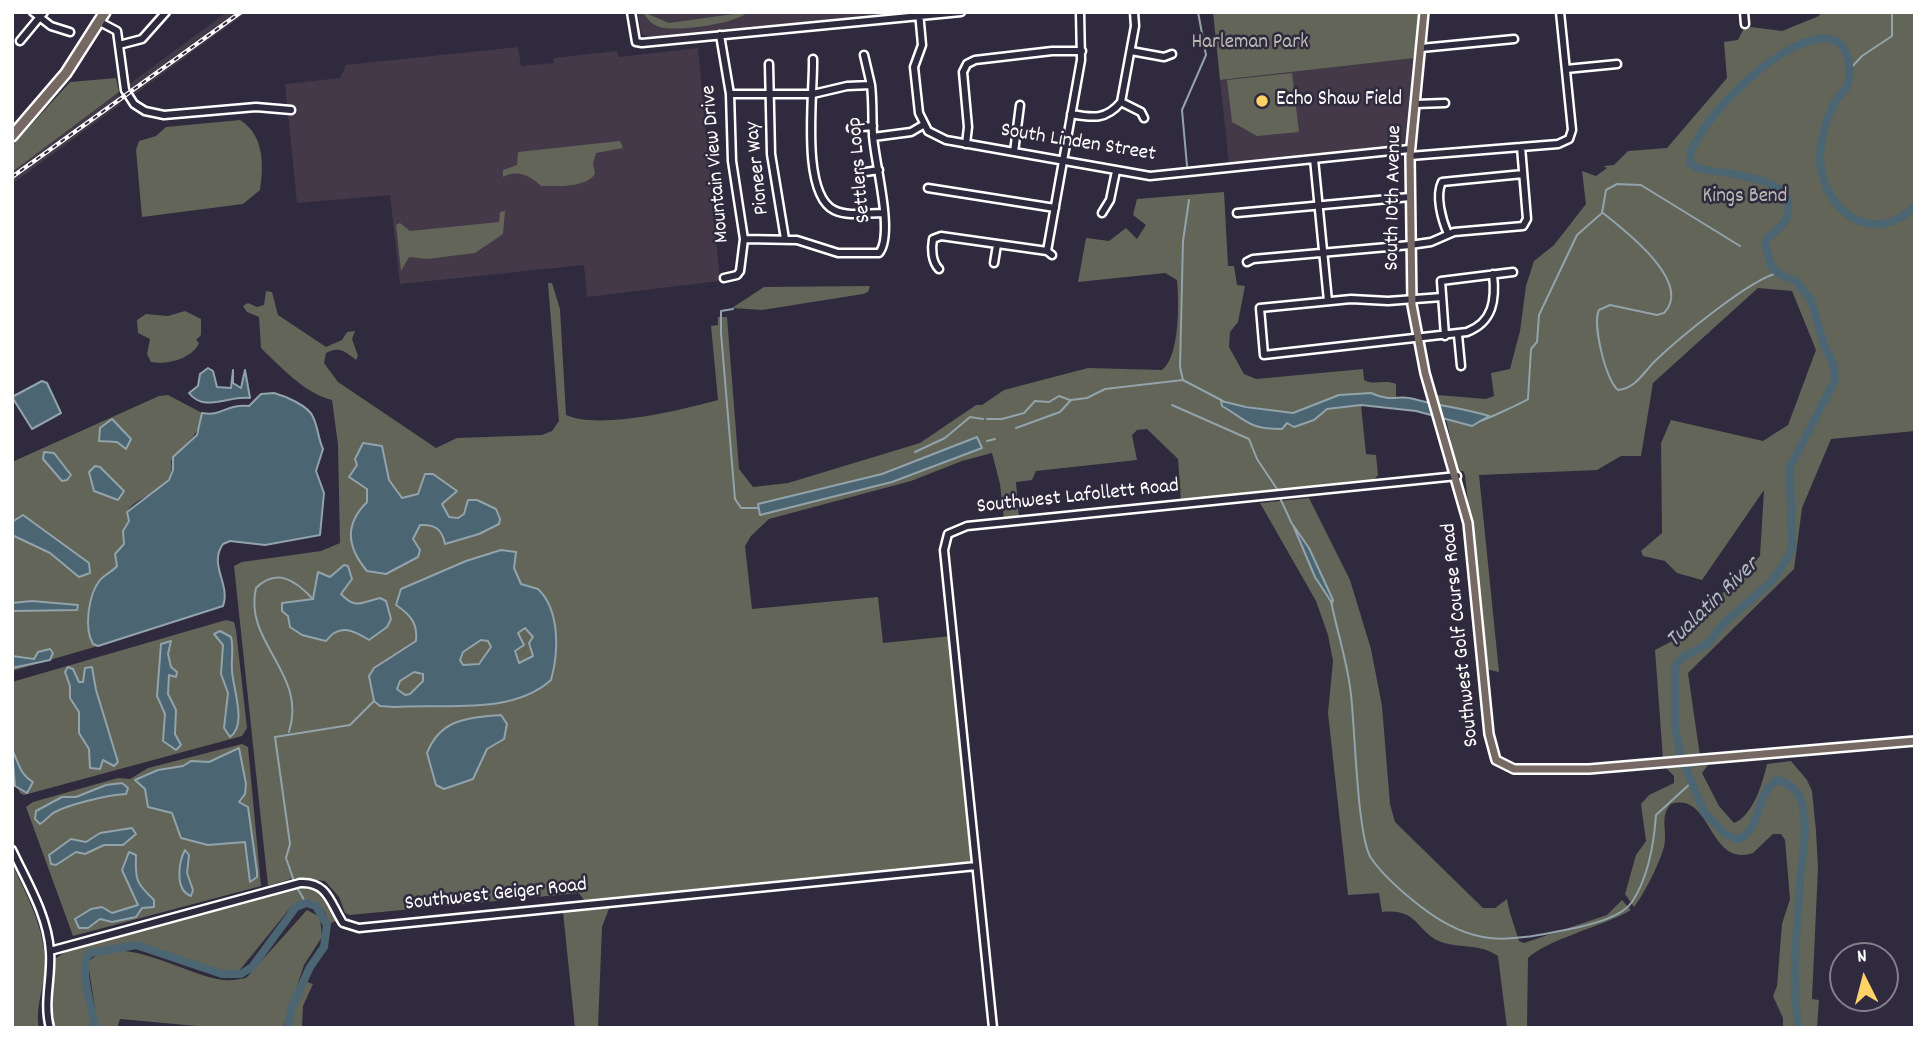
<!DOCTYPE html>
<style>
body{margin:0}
#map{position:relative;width:1927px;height:1040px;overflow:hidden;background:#2f2a3d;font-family:Dekko,sans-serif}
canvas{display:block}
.frame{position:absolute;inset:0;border:14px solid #fff;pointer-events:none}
.north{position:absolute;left:1829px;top:942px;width:70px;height:70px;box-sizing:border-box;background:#2f2a3d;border:2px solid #827f8b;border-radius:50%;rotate:354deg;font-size:19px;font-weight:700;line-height:28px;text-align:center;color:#fff}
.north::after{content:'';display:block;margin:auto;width:24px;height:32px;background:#ffd166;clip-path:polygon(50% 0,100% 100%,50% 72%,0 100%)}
</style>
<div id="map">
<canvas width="1927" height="1040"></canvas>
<div class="frame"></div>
<div class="north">N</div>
</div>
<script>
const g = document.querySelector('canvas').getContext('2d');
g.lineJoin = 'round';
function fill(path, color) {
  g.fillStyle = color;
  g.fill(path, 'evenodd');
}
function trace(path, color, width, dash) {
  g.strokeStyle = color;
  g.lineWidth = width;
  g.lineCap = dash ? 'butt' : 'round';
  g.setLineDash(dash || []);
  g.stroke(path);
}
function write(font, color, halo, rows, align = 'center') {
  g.font = font + ' Dekko,sans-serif';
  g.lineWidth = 5;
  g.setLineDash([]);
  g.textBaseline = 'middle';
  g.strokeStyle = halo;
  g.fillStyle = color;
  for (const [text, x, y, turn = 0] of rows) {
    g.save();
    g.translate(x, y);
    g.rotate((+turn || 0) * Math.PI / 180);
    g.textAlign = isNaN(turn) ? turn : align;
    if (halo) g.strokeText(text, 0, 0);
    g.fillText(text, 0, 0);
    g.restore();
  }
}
const built = new Path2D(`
 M227,12H247L134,95L128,85Z
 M638,12H884V15L648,37L641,34Z
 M518,47L521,66L554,63V58L617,51L619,57L698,48L720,281L587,297L584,265L400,284L390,195L297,203L285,84L340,78L346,65Z
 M1415,58L1404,146L1229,165L1220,80Z
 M118,93L121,104L12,184V170Z`);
const green = new Path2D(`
 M643,12L669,23L748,12C736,24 677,32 660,27C652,25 647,19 643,12Z
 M1213,12H1419L1415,58L1220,80Z
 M1821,12H1915V431L1831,439L1802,508L1794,569L1688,673L1700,756L1663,759L1655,650L1678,638L1760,556L1764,490L1702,580L1677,573L1665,561L1643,556L1641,551L1662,533L1661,443L1671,420L1763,441L1788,425L1816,350L1792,291L1758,288L1653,383L1641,456H1621L1597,470L1479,475L1499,672L1486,669L1465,475L1463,471H1458L1446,419L1472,426L1488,416L1470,410L1441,407L1437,395L1486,399L1494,396L1491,373L1510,369L1520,331L1526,286L1534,261L1554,245L1586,204L1582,171L1596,176L1607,168L1603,166L1614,165L1628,151L1667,148L1727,78L1724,42L1738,40L1743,30L1751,27L1782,31L1819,16Z
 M1292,73L1299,132L1257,136L1232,122L1227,80Z
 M116,78L119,92L12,172V146L70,82Z
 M240,120C264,135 264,164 260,190L243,204L142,217L136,150L139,141L156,136L166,127Z
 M620,141L623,148L596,153L593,163L595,174C585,188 558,186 541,186C531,176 517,169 503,177V170L517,165L518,152Z
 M1224,192L1228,266H1234L1237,285L1245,286L1238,322L1230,332L1229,347L1244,374L1256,379L1363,369L1364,380C1374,386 1385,379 1396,384V399L1387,400L1371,393L1339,395L1293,413L1233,404L1222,406L1238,416L1283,424L1314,420L1327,409L1361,405L1366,454L1376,455L1378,475L1371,483L1181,501L1178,459L1147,429L1137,430L1132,435L1137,460L1036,471L1032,480L1016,482L1019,518L1004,519L1000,484L992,453L962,461L911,481L769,519L751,536L745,546L752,609L878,597L883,643L951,636L972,861L584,900L579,893L350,915L345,913L339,897L325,881L294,878L268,886L234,566L242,562L321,551L340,543L338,445L332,400C304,393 281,367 261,348L259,317L247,312L243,306L248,303L257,307L264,305L266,291L272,292L278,315L326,347L342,340L347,332L355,331L352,339L358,356L356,360C345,351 339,346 326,353L324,363L338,382L436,448L457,438L542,435L552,431L559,421L548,283H552L560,309L566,415C600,430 681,410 718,400L711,326L718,325V317H727L739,469L753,487L788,483L920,443L976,405H982L1004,390L1088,368L1162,370C1180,356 1179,302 1177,280L1165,273L1078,282L1086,238L1109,241L1126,228L1137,239L1146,225L1133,215L1137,199Z
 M505,211L503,234L475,253L427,259L409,257L401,271L396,225L400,223L410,231L499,222L500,212Z
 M870,286L868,292L863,294L762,310L732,308L764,287Z
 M185,311L201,319V335L196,340L199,343C192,359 167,365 151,362L147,354L150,339L138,333L137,320L146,314L168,316Z
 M168,395L202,413C199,440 185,440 171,461C177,492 141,492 127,511L129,521L123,531L125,541L115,556L117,566C87,603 85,595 95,645L98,646L12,671V462L159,396Z
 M1309,498L1350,580L1371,649L1382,706L1390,804L1395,822L1483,908H1495L1507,899C1509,913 1515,927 1519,941L1524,943L1607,915L1622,900L1631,910C1604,926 1546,940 1528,958L1527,1028H1507L1498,956C1481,944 1462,948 1444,943C1416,935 1421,908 1382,912L1379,893L1348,895L1328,713L1333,661L1328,635L1316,601L1260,503Z
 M226,620L234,622L236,630L247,728L242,736L24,795L20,793L12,774V682Z
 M242,744L248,747L261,886L73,936L26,807L33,802L118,778L130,779L148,768Z
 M1791,761L1807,780L1812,791L1816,831L1818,868L1812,999L1819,1000L1817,1028H1783V1018L1773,996L1777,986L1782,924L1790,899L1785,840L1781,834H1773L1753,853C1708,868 1712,791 1671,804C1659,816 1668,831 1664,847C1659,864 1645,893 1634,907L1625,894L1636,855L1646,841L1641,804L1649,795L1674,783V776L1666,768L1708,765L1702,773L1719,806L1734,823C1753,816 1763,782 1767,764Z
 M12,864C28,898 46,930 45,968C44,989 35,1007 39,1028H12Z
 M299,886L321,892L337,920L330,924L324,911L314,902H300L291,907L239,971L223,972L132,943L86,953L81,970L94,1028H55L51,1010L56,958L67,951Z
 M610,906L602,927L598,1028H575L563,912Z
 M307,910L320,917L322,937L304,965L283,1028H219L120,1019L117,1028H98L88,963C115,928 190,978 224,980C231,981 239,979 246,978Z
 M307,982L313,984L303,1006L302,1028H290L293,1009Z`);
const water = new Path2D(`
 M208,368L213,371L217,387L231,388L233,370V383L241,388L245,370L250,398C229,395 204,413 189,393L198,386L200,374Z
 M42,381L47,383L61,413L32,429L12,397Z
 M274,393C285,396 309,406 313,417C318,427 318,438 323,449L316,471L324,493L320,535L265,545L230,541L223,544C208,565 231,584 223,606L98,646L93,644C84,629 88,595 100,580C104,575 112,572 117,566L115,554L124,544L123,531L129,521L127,512L169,480L173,470V457L197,435L202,413C222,417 225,404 249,406L261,394Z
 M1371,393C1393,403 1398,394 1414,399C1439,406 1464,408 1489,416L1472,426L1416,411L1361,405L1327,409L1314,420L1294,427L1287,423L1282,429C1248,429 1248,421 1222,406L1221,401L1246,407L1293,413L1339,395Z
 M112,419L131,439L126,449L117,442L99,441L100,428Z
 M977,437L982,448L892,482L760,515L758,504L882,474Z
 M363,443L382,446L389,480L402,498L418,494L425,474H433L457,491L442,504L449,517L458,518L464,514L468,500H477L496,509L500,519L499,524L479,534L445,544C442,529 435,524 420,525L413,539L420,550L418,557L386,574L367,571C346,546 345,524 367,502V489L349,477L357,465L355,459Z
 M44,452L54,453L71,475L67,480L62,481L43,459Z
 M95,466L100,467L124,491L118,500L94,491L89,472Z
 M23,515L89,563L90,573L79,577L50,553L12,535V522Z
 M1293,525L1309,548L1333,600L1332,603L1315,577Z
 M501,550L516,552L514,568L521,584L538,589C560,610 559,652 551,680C511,716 443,703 394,707L380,706L374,701L369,676L374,668L416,641C418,624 411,615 396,605L401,589L466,561ZM525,628L533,637L529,643L533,656L519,663L515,651L524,645L518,633ZM481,640L488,641L491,647L479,664L463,665L460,660L463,652ZM414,672L423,674V681L410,694L405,695L397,689L400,681Z
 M344,565L348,566L352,579L341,594C356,610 362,602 380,598L386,601L391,619L387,627L369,640C353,630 339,623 326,641L302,635L290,627L288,616L282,611V603L313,599L318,572L330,577Z
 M32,601L78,605L77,610L12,611V603Z
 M220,631L231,637C234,648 231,658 232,670C232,686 248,725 230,737L224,728L228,693L221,674L223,645L214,634Z
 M171,641L168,654L171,667L177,672L176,677L169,675L168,694L176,710L175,734L181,745L176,750L163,741L165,714L157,696L161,644Z
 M50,649L53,653L50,660L12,668V656L34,659L38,652Z
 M68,667L73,669L79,682H83L85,668L92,667L96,690L118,762L114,766L103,760L100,769L90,768L89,749L79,733V712L70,698V686L65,672Z
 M501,715L507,724L504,739L487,749L473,779L444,789L436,785L427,753C441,718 468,718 501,715Z
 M239,748L246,784L245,794L239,802L248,807L257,872V877L250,882L245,842L208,845L181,838L172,813L148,807L145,789L135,780L158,770L183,766L191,761L209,762Z
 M12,750C19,762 19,774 33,782L27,793L15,786Z
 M122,783L128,788L126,794C106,795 68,805 55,812C49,815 47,820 40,824L35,819L36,811L62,797H76L106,785Z
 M132,828L136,834L123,845H104L85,854L76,852L56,865L51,864L49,855L71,839L86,842L100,833Z
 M185,850L189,855L187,873L193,890L191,896C174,890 179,861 185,850Z
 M129,852L136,855C135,880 136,883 154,900V907L142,908L136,917L112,922L100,919L88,928H79L75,919L91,909L102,907L112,913L138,905L122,870Z`);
const stream = new Path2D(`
 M1848,71L1862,56L1892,36V12
 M1187,166L1182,110L1206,55L1198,12
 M1603,213C1623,229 1694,282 1664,313L1657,315L1610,305L1599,310C1592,324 1606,381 1618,390C1636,388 1643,373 1655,361C1678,339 1750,279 1778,273
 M733,309L721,311V333L735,499L741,508H758
 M1183,380L1180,367L1183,241L1189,200
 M1172,405L1249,439L1257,459L1279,492
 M987,419H1002L1024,413L1035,401L1049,402L1059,396L1070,400
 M1480,421C1485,420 1524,402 1528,399L1531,349L1537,342L1539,315L1577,235L1602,213L1606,190L1617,184L1641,185L1740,246
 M1016,428L1060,412L1071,400L1087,398L1105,389L1183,380L1223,401
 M987,441L995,439
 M915,452L945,438L970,417L983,419
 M1280,498L1292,524
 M1331,601C1337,632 1348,663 1351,695C1355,727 1357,836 1371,858C1384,877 1402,892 1420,906C1476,950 1510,941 1575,928C1592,924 1622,917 1632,902C1648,878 1654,843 1656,815L1692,782
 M289,732C308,673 243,643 256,588C277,567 296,581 313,599
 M294,881L286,858L290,844L275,737L350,725L374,701
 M296,886L306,903`);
const river = new Path2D(`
 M95,1028C93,1010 77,965 90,953L136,945L222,974H241L252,967L296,907L306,903L316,906L327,925L324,947L310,967L291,1009L288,1028
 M1799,1028C1790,980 1798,929 1800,881C1802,855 1809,827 1801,800C1798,790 1787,782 1777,780C1753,795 1762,835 1736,839L1724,833L1704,812L1681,756L1675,727V667L1681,658L1709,643L1722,625L1772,581L1788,557L1792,546L1790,467L1835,380L1833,363L1824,345L1811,300L1797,282L1778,273L1771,266L1765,244L1767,239C1773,232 1783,227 1786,219C1803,174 1722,175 1698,168L1690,163C1684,132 1796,17 1838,42C1849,49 1852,75 1847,86C1844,93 1837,97 1834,104C1827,117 1819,145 1820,160C1823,211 1873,248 1915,206`);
const minor = new Path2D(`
 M33,12L51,26L70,32
 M631,12L636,42L642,43L961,12
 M919,12L922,45L914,67L919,113L928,131L946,140L1150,176L1410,149
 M1744,12L1745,24
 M100,22L117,31L125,90L134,104L145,111L164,115L256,107L291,110
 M720,35L730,94L732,161L744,239L740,271L737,275L724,278
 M20,41L44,12
 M119,45L142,39L166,12
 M1421,48L1514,39
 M1131,51L1164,57L1172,54
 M864,55L871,85
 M813,59C814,92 800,193 834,210C848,217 867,213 882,213
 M769,64L771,154L785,239
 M1566,69L1617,64
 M730,94H813L847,86L871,85C873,102 872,118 873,135C874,160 895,234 879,253H838L797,240L744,239
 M1121,102L1135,26L1134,12
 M1415,104L1445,103
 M1071,114C1093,118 1106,120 1121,102L1141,112L1144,118
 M851,128L873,126
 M873,137L911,132L923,125
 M966,144L968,127L963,72L967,64L975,60L1052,51H1082
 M1014,152L1020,105
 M1410,156L1558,144L1569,139L1572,130L1560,12
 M1314,159L1328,301
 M859,173L879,170
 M928,188L1055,208
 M1102,213L1110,200L1116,171
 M1237,213L1410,197
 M1448,234C1442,220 1435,196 1442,182L1523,174
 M1047,251L1081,60L1080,12
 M1247,262L1253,259L1410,245L1431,242L1454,232L1523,226L1527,219L1521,147
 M994,263L997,245
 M939,269C932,262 931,249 933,239L941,236L1047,251L1052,255
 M1442,297L1388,301L1351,299L1260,308L1264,355L1467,332C1493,322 1496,300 1493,274
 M1458,335L1461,366
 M1445,336L1441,281L1513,272
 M12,850C27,882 48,916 50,952C52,978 43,1002 50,1028
 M50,951L300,883C328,881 331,905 343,923L359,928L976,866
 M993,1028L944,550L948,534L967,526L1457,476`);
const major = new Path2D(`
 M1424,12L1410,156L1412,305L1425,373L1468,523L1489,734L1496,760L1514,769H1589L1915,741`);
const highway = new Path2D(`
 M12,136L66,73L105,12`);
const rail = new Path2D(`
 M12,177L241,12`);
const markers = [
 [1262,101,7,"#ffd166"]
];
const parkNames = [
 ["Harleman Park",1250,44],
 ["Kings Bend",1745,198]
];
const poiNames = [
 ["Echo Shaw Field",1276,101]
];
const streetNames = [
 ["South Linden Street",1078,144,9],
 ["Mountain View Drive",717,164,-95],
 ["Pioneer Way",759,168,-96],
 ["Settlers Loop",861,170,-95],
 ["South 10th Avenue",1395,198,-89],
 ["Southwest Lafollett Road",1078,498,-6],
 ["Southwest Golf Course Road",1462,635,-96],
 ["Southwest Geiger Road",496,896,-6]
];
const waterNames = [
 ["Tualatin River",1714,604,-44]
];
fill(built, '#433948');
fill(green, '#626557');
fill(water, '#4b6573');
trace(water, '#93a3ab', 2);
trace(stream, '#93a3ab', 2);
trace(river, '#4b6573', 8);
trace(minor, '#fff', 11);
trace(major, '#fff', 12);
trace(highway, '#fff', 14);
trace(minor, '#2f2a3d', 6);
trace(major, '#766964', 7);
trace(highway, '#766964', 9);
trace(rail, '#fff', 4.5);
trace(rail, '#2f2a3d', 2, [5]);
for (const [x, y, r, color] of markers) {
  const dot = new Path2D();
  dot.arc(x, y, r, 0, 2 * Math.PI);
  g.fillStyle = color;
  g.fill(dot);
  trace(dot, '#2f2a3d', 2.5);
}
write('21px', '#b8bab3', '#2f2a3d', parkNames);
write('21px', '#fff', '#2f2a3d', poiNames, 'left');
write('21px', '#fff', '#2f2a3d', streetNames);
write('italic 23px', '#aebac0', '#2f2a3d', waterNames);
</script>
